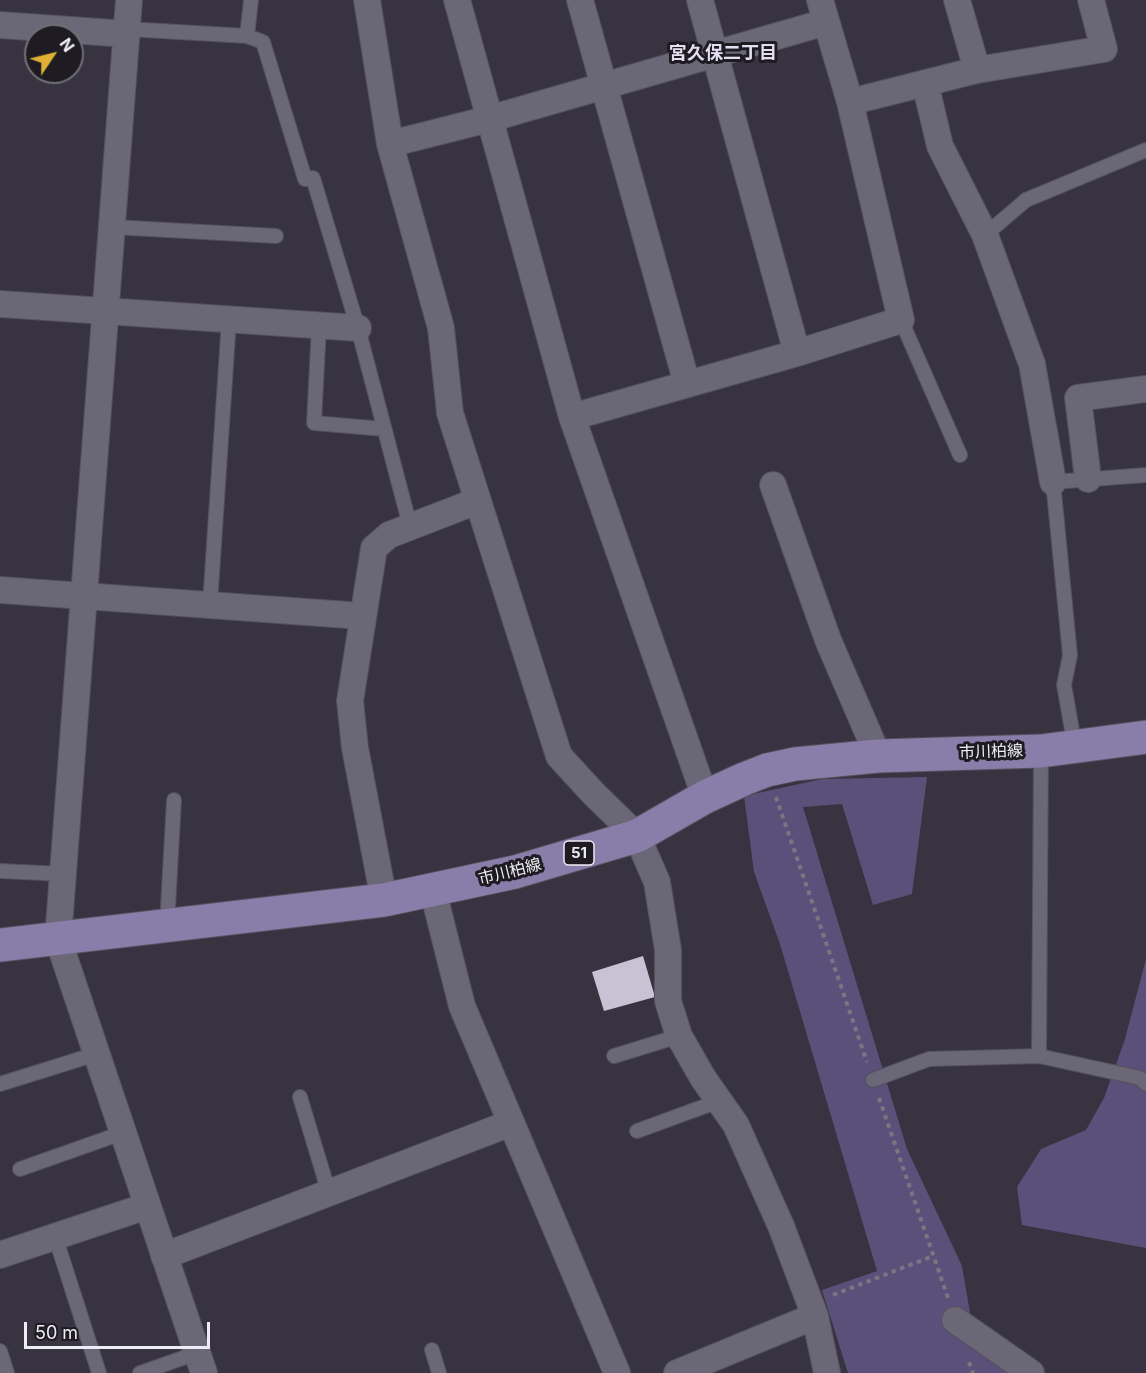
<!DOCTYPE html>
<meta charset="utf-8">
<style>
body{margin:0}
#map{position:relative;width:1146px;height:1373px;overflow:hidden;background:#373341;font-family:Inter,sans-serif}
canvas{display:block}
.north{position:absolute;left:24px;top:24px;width:60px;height:60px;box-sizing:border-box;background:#1e1c22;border:2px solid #716f76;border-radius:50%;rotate:55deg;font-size:16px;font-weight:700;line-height:24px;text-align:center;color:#eeecf5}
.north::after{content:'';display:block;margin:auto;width:21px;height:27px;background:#e0b034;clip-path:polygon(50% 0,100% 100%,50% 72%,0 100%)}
.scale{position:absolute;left:24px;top:1322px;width:186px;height:27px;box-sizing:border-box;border:3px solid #eeecf5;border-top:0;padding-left:8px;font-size:18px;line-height:21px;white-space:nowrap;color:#eeecf5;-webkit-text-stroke:4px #1e1c22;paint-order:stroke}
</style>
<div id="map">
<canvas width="1146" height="1373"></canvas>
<div class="north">N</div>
<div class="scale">50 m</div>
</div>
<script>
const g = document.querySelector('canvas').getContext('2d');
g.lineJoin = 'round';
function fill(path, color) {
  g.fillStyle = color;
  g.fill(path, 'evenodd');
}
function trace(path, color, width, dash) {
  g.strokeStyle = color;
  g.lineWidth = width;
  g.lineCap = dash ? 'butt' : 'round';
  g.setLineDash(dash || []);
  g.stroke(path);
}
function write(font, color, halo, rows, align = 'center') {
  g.font = font + ' Inter,"Noto Sans JP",sans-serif';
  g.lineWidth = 6;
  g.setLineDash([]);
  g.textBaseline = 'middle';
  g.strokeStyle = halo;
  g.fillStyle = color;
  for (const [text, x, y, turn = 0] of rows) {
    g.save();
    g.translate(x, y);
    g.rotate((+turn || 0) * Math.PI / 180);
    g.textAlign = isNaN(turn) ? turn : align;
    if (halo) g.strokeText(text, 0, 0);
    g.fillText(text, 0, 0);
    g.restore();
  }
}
const green = new Path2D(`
 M927,777L912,894L873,905L842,804L803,807L907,1149L962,1266L975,1342L1033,1373H848L822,1290L877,1271L780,944L754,872L744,796L822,779Z
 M1146,959V1248L1022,1225L1017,1187L1041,1149L1086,1130L1104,1098L1125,1039Z`);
const building = new Path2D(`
 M643,956L655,997L604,1011L592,972Z`);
const path = new Path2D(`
 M776,797L867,1062
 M879,1098L948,1298
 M833,1295L933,1256
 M969,1362L973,1373`);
const lane = new Path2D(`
 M127,29L247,36L263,42L305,179L313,178L358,328L410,526
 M247,36L251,0
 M112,227L276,236
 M985,235L1026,200L1146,150
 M901,320L960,455
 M319,326L314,423L384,429
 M210,604L229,320
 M1075,747L1064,685L1070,655L1053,482L1146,475
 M0,871L63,874
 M167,925L174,800
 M614,1056L679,1036
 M1039,1056L1041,751
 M873,1080L929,1059L1039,1056L1140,1078L1146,1084
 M0,1084L96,1054
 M300,1097L329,1193
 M637,1131L719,1101
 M20,1169L122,1133
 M55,1236L99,1373
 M432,1350L439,1373
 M0,1351L7,1373
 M140,1373L197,1353`);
const street = new Path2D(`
 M129,0L58,939L204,1373
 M367,0L390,144L441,328L450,413L559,756L593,793L637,836L657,882L668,950V1001L679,1036L703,1078L736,1125L781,1226L815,1316L827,1373
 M457,0L572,417L705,797
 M580,0L687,384
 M700,0L797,353
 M957,0L977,70
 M0,25L127,34
 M925,83L940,146L985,235L1032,364L1053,482
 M850,102L977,70L1104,49L1091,0
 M390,144L489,119L826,22
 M0,304L358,328
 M572,417L797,353L901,320L850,102L820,0
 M1088,479L1078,398L1146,389
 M773,485L828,640L878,756
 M0,590L362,616
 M433,891L462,1006L617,1373
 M384,900L355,748L350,701L374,548L389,535L477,501
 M0,1255L147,1206
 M164,1256L511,1123
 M955,1320L1031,1373
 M677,1373L815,1316`);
const primary = new Path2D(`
 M0,945L384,900L515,872L637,836L705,797L744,779L767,770L795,764L878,756L1041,751L1146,737`);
const shields = [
 [579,853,30]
];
const shieldNames = [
 ["51",579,853]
];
const streetNames = [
 ["市川柏線",991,752,-2],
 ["市川柏線",510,872,-14]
];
const neighbourhoodNames = [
 ["宮久保二丁目",723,54]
];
fill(green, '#5b5079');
fill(building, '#c7c3d5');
trace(lane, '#54515d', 16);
trace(street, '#54515d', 28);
trace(primary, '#54515d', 35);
trace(path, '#797682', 4, [4.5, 4.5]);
trace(lane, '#6a6776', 14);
trace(street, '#6a6776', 26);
trace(primary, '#897da9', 33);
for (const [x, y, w] of shields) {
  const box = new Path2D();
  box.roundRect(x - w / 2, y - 12, w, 24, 4.5);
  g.fillStyle = '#1e1c22';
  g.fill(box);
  trace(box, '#eeecf5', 1.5);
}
write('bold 15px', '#eeecf5', null, shieldNames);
write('16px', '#eeecf5', '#1e1c22', streetNames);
write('bold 18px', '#e3dff1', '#1e1c22', neighbourhoodNames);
</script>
